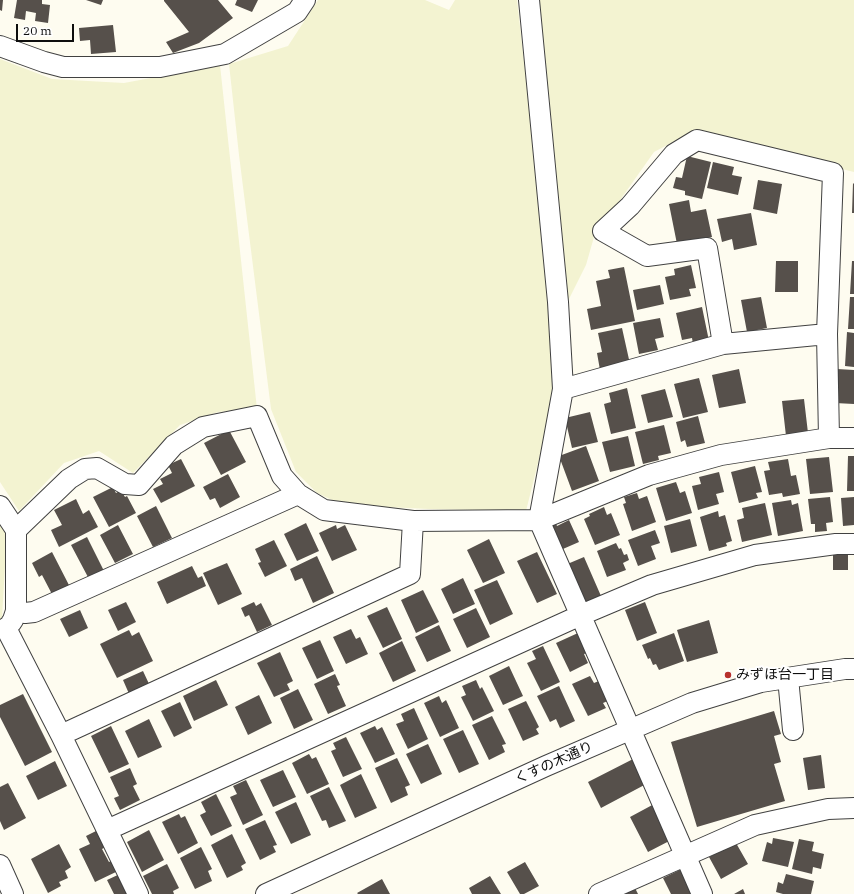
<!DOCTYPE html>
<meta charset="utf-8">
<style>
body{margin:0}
#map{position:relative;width:854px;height:894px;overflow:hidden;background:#fefcf0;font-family:"IBM Plex Serif",serif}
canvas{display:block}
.scale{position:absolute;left:16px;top:24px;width:58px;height:18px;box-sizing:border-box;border:2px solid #0e0e0e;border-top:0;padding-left:5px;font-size:12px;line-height:14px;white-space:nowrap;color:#0e0e0e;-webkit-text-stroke:3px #fff;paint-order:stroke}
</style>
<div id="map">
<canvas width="854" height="894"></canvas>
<div class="scale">20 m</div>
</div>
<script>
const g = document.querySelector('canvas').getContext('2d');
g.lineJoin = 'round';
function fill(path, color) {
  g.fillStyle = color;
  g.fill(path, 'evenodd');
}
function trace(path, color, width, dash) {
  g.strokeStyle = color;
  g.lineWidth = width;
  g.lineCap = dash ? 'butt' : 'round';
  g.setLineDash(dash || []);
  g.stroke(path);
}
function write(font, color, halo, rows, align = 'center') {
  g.font = font + ' "IBM Plex Serif","Noto Sans JP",serif';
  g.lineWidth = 4;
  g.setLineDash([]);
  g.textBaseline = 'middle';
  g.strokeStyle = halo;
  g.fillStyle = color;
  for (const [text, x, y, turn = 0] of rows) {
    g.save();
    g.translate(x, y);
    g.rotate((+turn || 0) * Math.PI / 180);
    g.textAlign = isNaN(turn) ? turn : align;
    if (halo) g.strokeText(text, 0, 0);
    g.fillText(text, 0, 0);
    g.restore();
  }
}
const farmland = new Path2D(`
 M318,0H425L449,10L455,0H517L552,309L556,391L526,511L429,509L343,505L317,493L296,472L271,409L239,155L229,64L288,46Z
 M534,0H854V172L692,132L654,152L594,237L586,265L567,303Z
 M0,59L52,79L124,83L220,65L257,409L218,412L180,425L133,473L99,451L64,463L19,511L0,482Z
 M0,521L7,532L2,618L0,620Z`);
const building = new Path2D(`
 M0,0H3L2,11L0,10Z
 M17,0H42V4L50,5L48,23L35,21L36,13L26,11L25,20L14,18Z
 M86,0H103L101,5Z
 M164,0H218L233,18L199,43L173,53L166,42L189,32L164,1Z
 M237,0H258L252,12L235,5Z
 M113,25L116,52L91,54L90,40L80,41L79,28Z
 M687,156L711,162L702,199L685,195V191L673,188L676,177L682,178Z
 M713,162L734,167L732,175L742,177L738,195L707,188Z
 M758,180L782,184L777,214L753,209Z
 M853,183L854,184V213H852Z
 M689,200L691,212L706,209L712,237L677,244L669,204Z
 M751,213L757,245L734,250L732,239L722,242L717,219Z
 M776,261H798V292H775Z
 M852,261H854V294H850Z
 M691,265L696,288L689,289L691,296L670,300L665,277L675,275L674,269Z
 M624,267L635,321L591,330L587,309L601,306L596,281L610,278L608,270Z
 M660,285L664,304L637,310L633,290Z
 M761,297L767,328L747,332L741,300Z
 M850,297H854V329H848Z
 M702,307L709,341L693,344L692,338L682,340L676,313Z
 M660,318L664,337L655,339L658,350L639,354L633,323Z
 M622,328L630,364L600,370L597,353L602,352L598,333Z
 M847,332L854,333V367L845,366Z
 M739,369L746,403L719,408L712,375Z
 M837,369L854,370V404L835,403Z
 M699,378L708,412L683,418L674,384Z
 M627,388L636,428L611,434L604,404L611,402L609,393Z
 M665,389L673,417L648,423L641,395Z
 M804,399L808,433L786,436L782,401Z
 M590,412L598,442L572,448L565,418Z
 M698,416L705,443L687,447L685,440L681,442L676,422Z
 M664,425L671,453L658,456L659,460L643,464L635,432Z
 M229,430L246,462L221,475L204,443Z
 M628,436L635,466L610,472L602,442Z
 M586,446L599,481L572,491L559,456Z
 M848,456H854V491H847Z
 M829,457L833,492L810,494L806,459Z
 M181,459L195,486L161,503L153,489L163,484L160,479L172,473L168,465Z
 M788,459L791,476L796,475L800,494L783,497L782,493L769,495L764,471L770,470L768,462Z
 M755,466L762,492L756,493L758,498L739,503L731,472Z
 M719,472L724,492L716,494L719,504L698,510L692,486L701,484L699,477Z
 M228,474L240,497L220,508L215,498L210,500L203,487Z
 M676,482L680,493L685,491L692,513L666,521L656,488Z
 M113,487L116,493L121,490L125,497L127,496L136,513L109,527L93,497Z
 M637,493L639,499L647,496L656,522L632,531L623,504L626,503L624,497Z
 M830,497L833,522L826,523L827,531L815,532V524H811L808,499Z
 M854,497V525L843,526L841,498Z
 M76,499L83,514L89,510L98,527L59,547L51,530L62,525L54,510Z
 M791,500L792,505L798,503L803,531L778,536L772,503Z
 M765,503L772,535L742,542L737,520L744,518L742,508Z
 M156,506L172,538L153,547L137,516Z
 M604,507L607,515L611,513L620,535L595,545L584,519L590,516L589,514Z
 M718,511L719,517L725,515L732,541L726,543L727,546L709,551L700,517Z
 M690,519L697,546L671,553L664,526Z
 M569,520L579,542L556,552L545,526L555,521L557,526Z
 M306,523L319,551L297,561L284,534Z
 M118,525L133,554L115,563L100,535Z
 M336,525L337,529L345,525L357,550L332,561L319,533Z
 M655,530L660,543L651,546L656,559L638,566L628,540Z
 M87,537L104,571L89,579L71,545Z
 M489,539L505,573L483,583L467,550Z
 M274,540L287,566L265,577L258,563L261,562L255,549Z
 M616,543L619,549L621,548L624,555L627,554L629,560L623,563L626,570L607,577L597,551Z
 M52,552L71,589L54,598L42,575L39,577L32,563Z
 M537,552L557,594L537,603L517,561Z
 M833,555H848V570H833Z
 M317,556L334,593L313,603L302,578L295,581L290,569Z
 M584,557L601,596L585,603L565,565Z
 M227,563L242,594L218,605L203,573Z
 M192,566L198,578L202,576L206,586L167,604L157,582Z
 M463,578L475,604L453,614L441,589Z
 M497,580L513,614L490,625L474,590Z
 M423,590L439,622L416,633L401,600Z
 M126,602L136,622L118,631L108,610Z
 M254,602L256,606L261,603L272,625L257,632L249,615L245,617L241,608Z
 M645,602L657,633L637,641L625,610Z
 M387,607L402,639L383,648L367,616Z
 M476,608L490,637L467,648L453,619Z
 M80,610L88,628L69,637L60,619Z
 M709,620L718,653L687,662L677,630Z
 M439,625L451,651L427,662L415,637Z
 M351,629L356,639L360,637L368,654L346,664L333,637Z
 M129,630L132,636L139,632L153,661L117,678L100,644Z
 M578,633L587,653L584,654L588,663L570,672L556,643Z
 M674,633L684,661L659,670L656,664L653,665L650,658L648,659L642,645Z
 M320,640L334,671L317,679L302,648Z
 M402,641L416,671L393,682L379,653Z
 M543,646L560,682L541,691L527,663L536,659L532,651Z
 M280,652L293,681L287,684L290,690L274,697L257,663Z
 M509,666L523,696L503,705L489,676Z
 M143,671L150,686L130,696L123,680Z
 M335,674L340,685L337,686L346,706L328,714L314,684Z
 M590,676L594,683L601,680L610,700L603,703L606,708L588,716L572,684Z
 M216,680L228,705L194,721L183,696Z
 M476,680L480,689L482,687L494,711L473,721L461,697L466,695L462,686Z
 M559,686L575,721L560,728L556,719L550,722L537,696Z
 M298,689L313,720L294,729L280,698Z
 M23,694L52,752L25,766L0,717V705Z
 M259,695L272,723L248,735L235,707Z
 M439,696L442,703L446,700L459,728L440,737L424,703Z
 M526,701L539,727L536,729L539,734L523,741L508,709Z
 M180,702L192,728L174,737L161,711Z
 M414,708L428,739L408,749L396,724L404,721L401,714Z
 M774,711L781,734L774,736L781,762L774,764L785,801L697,827L671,742Z
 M492,716L506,744L502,745L505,752L489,760L472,725Z
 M149,719L162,747L138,758L125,731Z
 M111,726L129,764L109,773L91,736Z
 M375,726L377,730L382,727L395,754L375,763L360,733Z
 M463,730L479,764L459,773L443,739Z
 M346,737L362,769L343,777L331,751L336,749L333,743Z
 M428,744L442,774L421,784L406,754Z
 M309,754L312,759L316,757L329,784L307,794L292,763Z
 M821,755L825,788L808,790L803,758Z
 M637,757L650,782L601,808L588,782Z
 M397,758L410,785L405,787L408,795L391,803L375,768Z
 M55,761L67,786L38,800L26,776Z
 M130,768L137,784L133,786L140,800L120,810L114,798L119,796L110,777Z
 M283,770L296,797L273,807L260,780Z
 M361,774L377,808L355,818L340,785Z
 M246,780L263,815L243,825L230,797L237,794L233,786Z
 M8,783L26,818L4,830L0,821V787Z
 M329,787L346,821L329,828L326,820L322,821L310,796Z
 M216,794L232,826L211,836L200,815L206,812L201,802Z
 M296,802L311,835L291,844L275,812Z
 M656,803L675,838L648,852L630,817Z
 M179,814L181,818L185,816L198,843L178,854L162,822Z
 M265,820L277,845L273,846L276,852L260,860L245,829Z
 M98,830L107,846L102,849L109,862L113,860L118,871L95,882L79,849L90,844L86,836Z
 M149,830L164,860L142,872L127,842Z
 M232,834L246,863L241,866L243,870L227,878L211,845Z
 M773,838L794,842L788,867L762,861L767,842L772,844Z
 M799,839L814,842L812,851L824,854L821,869L813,867L812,874L792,869Z
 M736,843L748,864L721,879L709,857Z
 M59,844L71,867L65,871L68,878L59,882L61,886L48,893L31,859Z
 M201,847L212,869L208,871L212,881L195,889L180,858Z
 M525,862L539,886L524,894H520L507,872Z
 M167,864L179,888L173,891L174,894H152L143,876Z
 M684,868L696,894H671L663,878Z
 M122,873L133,894H114L107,880Z
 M786,874L814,881L811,894H783L776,892L778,882L783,884Z
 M490,876L501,894H472L469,888Z
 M382,879L390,894H358L357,893Z
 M634,886L638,894H617Z
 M743,889L745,894H734Z`);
const minor = new Path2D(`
 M529,0L558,302L563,389L539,520L702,894
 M0,46L44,62L63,67H160L225,54L297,12L305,0
 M723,344L707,248L647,256L603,231L630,206L674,154L697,140L833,173L827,334L829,438
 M563,389L723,344L827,334
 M0,506L16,530V611L13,620L11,623
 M16,530L69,479L85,469L97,468L125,484L139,485L174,445L203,427L257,416L282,476L298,494L324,510L413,521L539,520L649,475L721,455L829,438H854
 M16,611L25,613L34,612L298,494
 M6,628L61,735L138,894
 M788,678L793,730
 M61,735L410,574L413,521
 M107,830L581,615L652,585L755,555L836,544H854
 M0,865L13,894
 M266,894L546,766L692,703L761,682L845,669H854
 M599,894L755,825L828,809L854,808`);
const markers = [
 [728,675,4,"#b7312d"]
];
const poiNames = [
 ["みずほ台一丁目",736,675]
];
const streetNames = [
 ["くすの木通り",554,763,-24]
];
fill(farmland, '#f3f3d1');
fill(building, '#56504b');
trace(minor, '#414141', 22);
trace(minor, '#fff', 20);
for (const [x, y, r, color] of markers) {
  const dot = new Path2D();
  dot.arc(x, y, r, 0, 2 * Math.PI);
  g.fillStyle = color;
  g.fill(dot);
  trace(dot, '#fff', 1.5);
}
write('14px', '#0e0e0e', '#fff', poiNames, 'left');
write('14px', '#0e0e0e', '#fff', streetNames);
</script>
